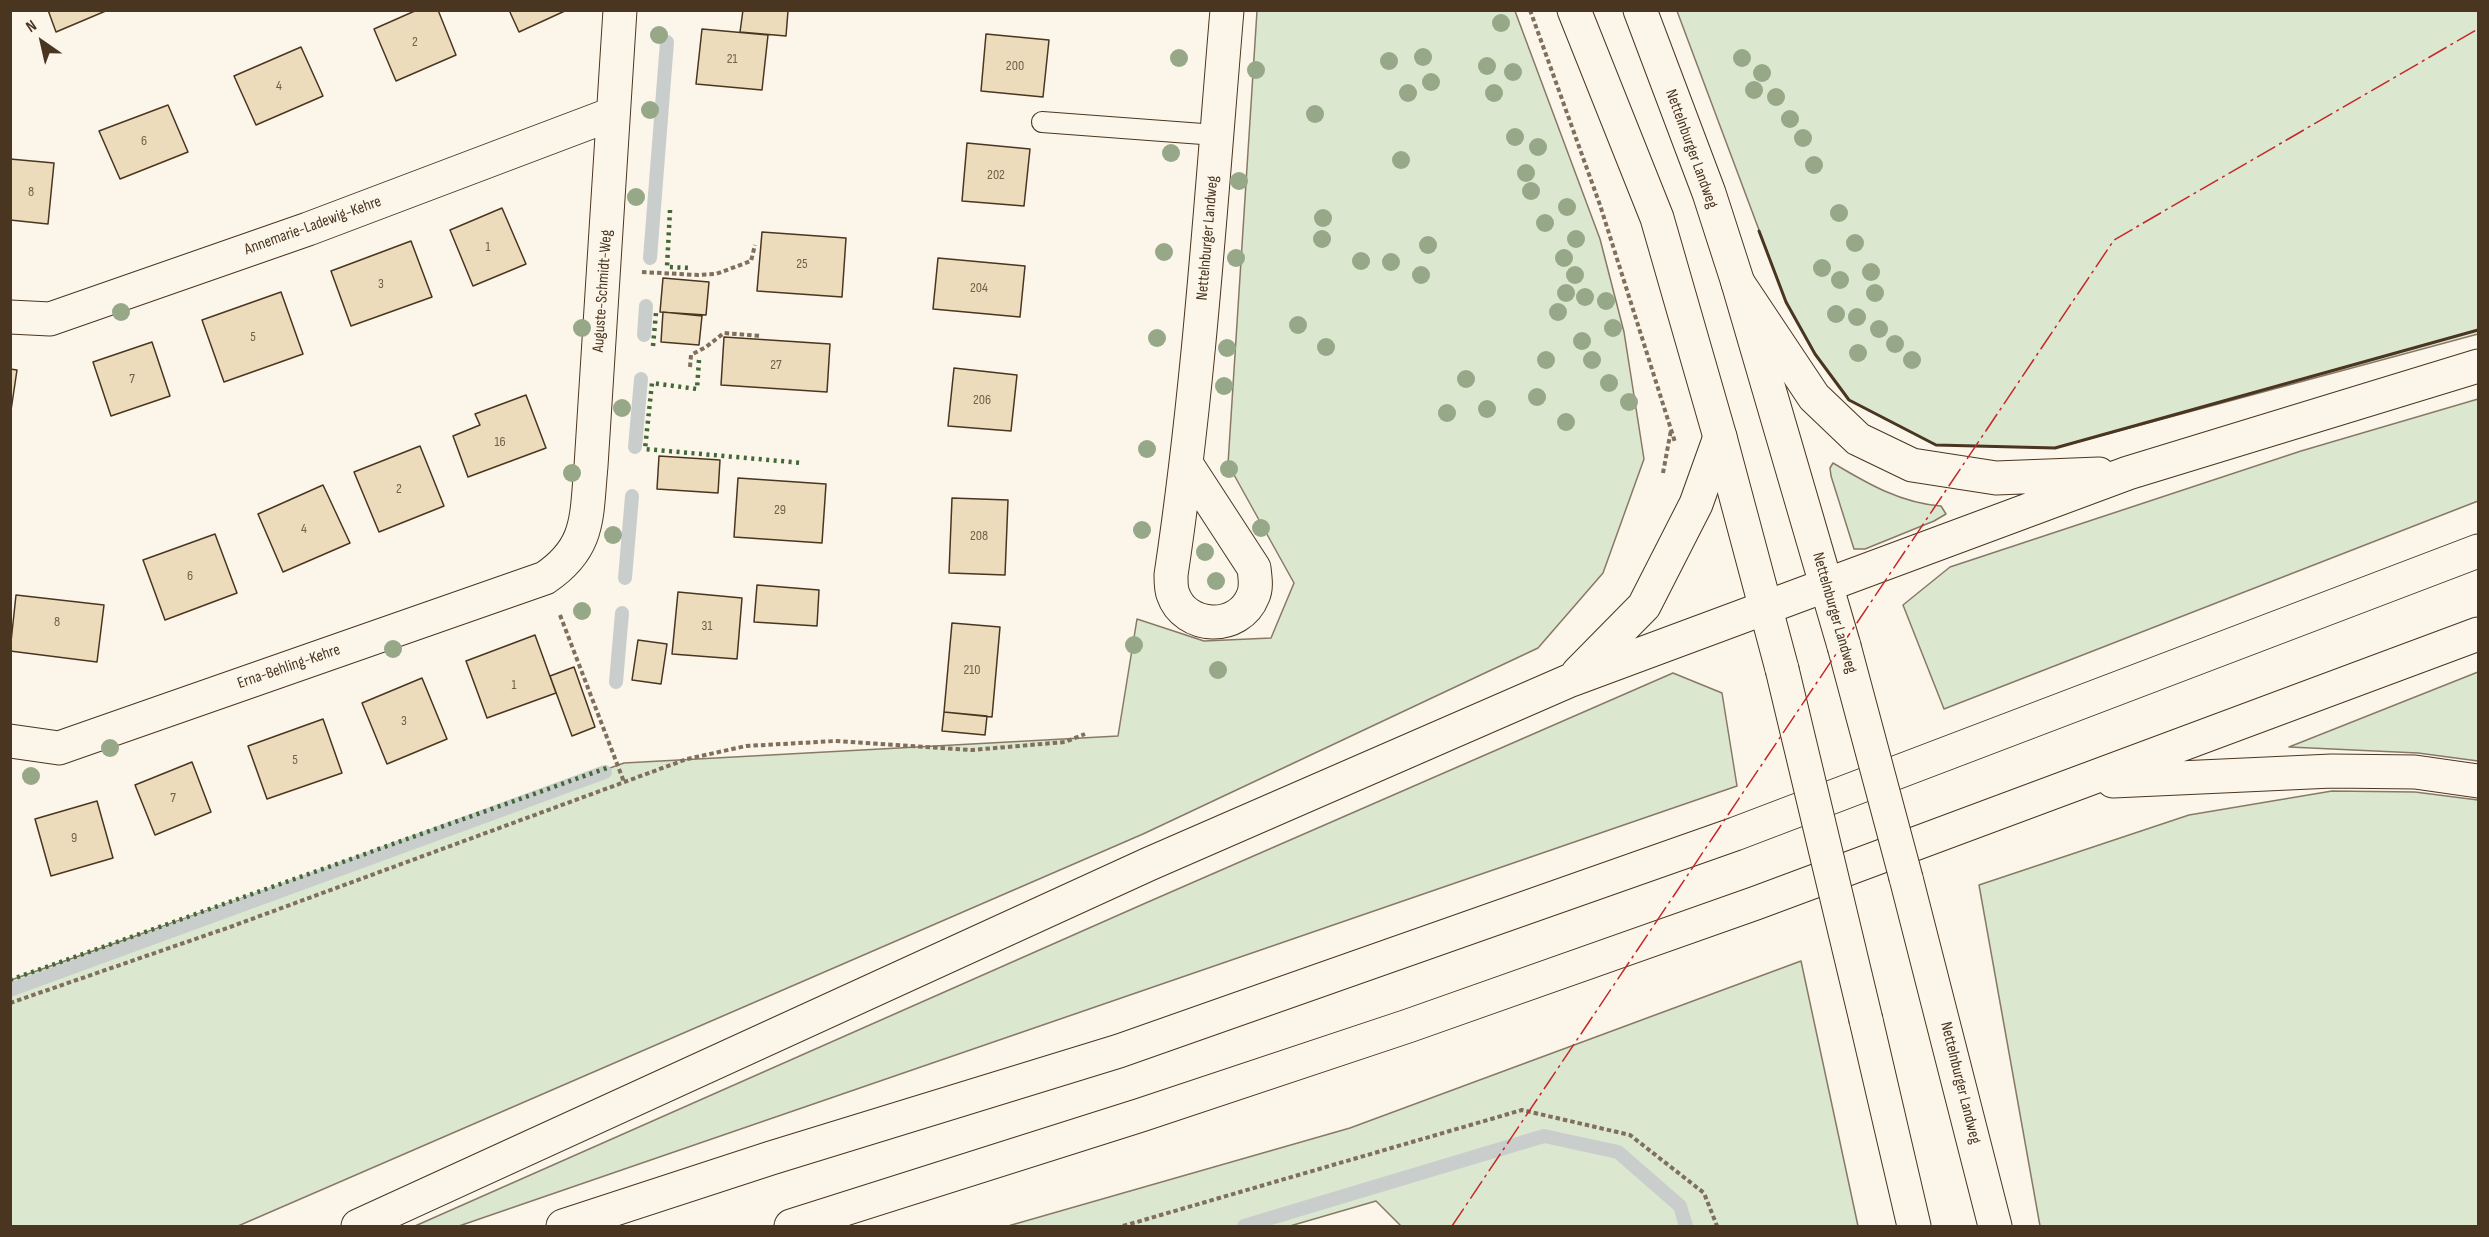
<!DOCTYPE html>
<style>
body{margin:0}
#map{position:relative;width:2489px;height:1237px;overflow:hidden;background:#fbf6e9;font-family:"Sofia Sans Condensed",sans-serif}
canvas{display:block}
.frame{position:absolute;inset:0;border:12px solid #4a3520;pointer-events:none}
.north{position:absolute;left:12px;top:12px;width:60px;height:60px;-webkit-text-stroke:4px #fbf6e9;paint-order:stroke;rotate:326deg;font-size:16px;font-weight:700;line-height:24px;text-align:center;color:#4a3520}
.north::after{content:'';display:block;margin:auto;width:21px;height:27px;background:#4a3520;clip-path:polygon(50% 0,100% 100%,50% 72%,0 100%)}
</style>
<div id="map">
<canvas width="2489" height="1237"></canvas>
<div class="frame"></div>
<div class="north">N</div>
</div>
<script>
const g = document.querySelector('canvas').getContext('2d');
g.lineJoin = 'round';
function fill(path, color) {
  g.fillStyle = color;
  g.fill(path, 'evenodd');
}
function trace(path, color, width, dash) {
  g.strokeStyle = color;
  g.lineWidth = width;
  g.lineCap = dash ? 'butt' : 'round';
  g.setLineDash(dash || []);
  g.stroke(path);
}
function write(font, color, halo, rows, align = 'center') {
  g.font = font + ' "Sofia Sans Condensed",sans-serif';
  g.lineWidth = 4.5;
  g.setLineDash([]);
  g.textBaseline = 'middle';
  g.strokeStyle = halo;
  g.fillStyle = color;
  for (const [text, x, y, turn = 0] of rows) {
    g.save();
    g.translate(x, y);
    g.rotate((+turn || 0) * Math.PI / 180);
    g.textAlign = isNaN(turn) ? turn : align;
    if (halo) g.strokeText(text, 0, 0);
    g.fillText(text, 0, 0);
    g.restore();
  }
}
const green = new Path2D(`
 M1257,11H1515L1600,239L1624,332L1644,459L1603,573L1538,648L1143,834L238,1226H11V980L624,763L1118,736L1137,619L1204,641L1271,638L1294,583L1228,464Z
 M1677,11H2478V334L2055,448L1936,445L1849,400L1815,354L1786,302Z
 M2478,399V501L1944,709L1903,605L1950,567L2301,451Z
 M1833,463C1868,484 1901,503 1941,506L1946,514L1934,521L1865,549H1854L1831,476L1830,468Z
 M2478,672V761L2418,753L2289,747Z
 M1673,673L1722,693L1737,786L459,1226H415L1148,902Z
 M2332,791L2415,792L2478,800V1226H2040L1979,885L2189,815Z
 M1801,961L1858,1226H1401L1376,1201L1290,1226H1008L1350,1128Z`);
const stream = new Path2D(`
 M650,258L667,42
 M644,335L646,306
 M635,447L641,379
 M625,578L632,496
 M616,682L622,613
 M10,990L605,772
 M1244,1226L1544,1136L1618,1152L1680,1206L1686,1226`);
const building = new Path2D(`
 M48,10H108L56,32Z
 M417,10H438L456,55L396,81L374,29Z
 M509,10H567L519,32Z
 M743,10L788,11L786,36L740,32Z
 M702,29L768,35L762,90L696,84Z
 M986,34L1049,40L1043,97L981,91Z
 M301,47L323,96L256,125L234,76Z
 M168,105L188,152L120,179L99,131Z
 M967,143L1030,149L1024,206L962,201Z
 M10,159L54,163L48,224L10,220Z
 M502,208L526,264L473,286L450,230Z
 M762,232L846,238L842,297L757,291Z
 M411,241L432,297L351,326L331,271Z
 M938,258L1025,266L1020,317L933,309Z
 M663,278L709,282L706,315L660,312Z
 M281,292L303,354L224,382L202,320Z
 M663,312L702,316L699,345L661,342Z
 M724,337L830,344L827,392L721,385Z
 M152,342L170,396L111,416L93,362Z
 M954,368L1017,375L1011,431L948,426Z
 M10,369L17,370L10,417Z
 M526,395L546,448L468,477L453,436L480,425L475,414Z
 M420,446L444,506L379,532L354,472Z
 M659,456L720,460L718,493L657,489Z
 M738,478L826,484L822,543L734,537Z
 M323,485L350,543L283,572L258,514Z
 M952,498L1008,500L1005,575L949,573Z
 M215,534L237,593L165,620L143,560Z
 M757,585L819,590L817,626L754,622Z
 M678,592L742,598L737,659L672,654Z
 M16,595L104,605L97,662L10,651Z
 M952,623L1000,627L992,717L944,712Z
 M535,635L556,693L487,718L466,661Z
 M638,640L667,644L661,684L632,680Z
 M574,667L595,727L572,736L550,676Z
 M422,678L447,739L387,764L362,703Z
 M944,712L987,716L985,735L942,731Z
 M323,719L342,773L267,799L248,746Z
 M192,762L211,812L155,835L135,785Z
 M97,801L113,858L51,876L35,819Z`);
const path = new Path2D(`
 M1530,10L1600,205L1675,442
 M642,272L698,275L716,274L751,261L755,245
 M690,367L691,355L706,347L724,333L761,336
 M1663,473L1671,430
 M560,615L624,782
 M10,1003L230,927L687,759L746,746L835,741L972,750L1065,742L1085,734
 M1123,1226L1522,1110L1630,1135L1704,1193L1717,1226`);
const lane = new Path2D(`
 M1042,122L1216,135`);
const street = new Path2D(`
 M10,317L50,319L308,229L612,114
 M1187,465L1254,568C1255,578 1257,587 1253,596C1239,632 1185,630 1173,594C1171,589 1171,581 1171,575C1199,388 1211,199 1227,10
 M10,741L59,748L545,578C591,547 586,516 591,466L620,10`);
const secondary = new Path2D(`
 M1574,10L1657,218L1720,437L1782,669
 M1640,10L1709,193L1738,283L1844,646
 M1906,878L1995,1226
 M1866,1020L1914,1226`);
const highway = new Path2D(`
 M1738,283L1814,397L1858,439L1912,465L1996,478L2099,474
 M1578,673L1644,606L1696,504L1720,437
 M2113,781L2332,771L2415,772L2478,781
 M358,1226L1149,864L1571,680L2128,473L2478,366
 M563,1226L771,1158L1119,1051L1735,834L2478,551
 M791,1226L1141,1115L1408,1026L1756,903L2478,634`);
const secondaryBridge = new Path2D(`
 M1844,646L1906,878
 M1782,669L1866,1020`);
const hedge = new Path2D(`
 M670,210L667,267L692,268
 M653,346L656,313
 M699,360L697,389L652,383L645,449L803,463
 M10,980L607,768`);
const wall = new Path2D(`
 M1759,231L1786,302L1815,354L1849,400L1936,445L2055,448L2478,330`);
const power = new Path2D(`
 M1452,1226L2114,240L2478,29`);
const trees = [
 [1501,23],
 [659,35],
 [1423,57],
 [1179,58],
 [1742,58],
 [1389,61],
 [1487,66],
 [1256,70],
 [1513,72],
 [1762,73],
 [1431,82],
 [1754,90],
 [1408,93],
 [1494,93],
 [1776,97],
 [650,110],
 [1315,114],
 [1790,119],
 [1515,137],
 [1803,138],
 [1538,147],
 [1171,153],
 [1401,160],
 [1814,165],
 [1526,173],
 [1239,181],
 [1531,191],
 [636,197],
 [1567,207],
 [1839,213],
 [1323,218],
 [1545,223],
 [1322,239],
 [1576,239],
 [1855,243],
 [1428,245],
 [1164,252],
 [1236,258],
 [1564,258],
 [1361,261],
 [1391,262],
 [1822,268],
 [1871,272],
 [1421,275],
 [1575,275],
 [1840,280],
 [1566,293],
 [1875,293],
 [1585,297],
 [1606,301],
 [121,312],
 [1558,312],
 [1836,314],
 [1857,317],
 [1298,325],
 [582,328],
 [1613,328],
 [1879,329],
 [1157,338],
 [1582,341],
 [1895,344],
 [1326,347],
 [1227,348],
 [1858,353],
 [1546,360],
 [1592,360],
 [1912,360],
 [1466,379],
 [1609,383],
 [1224,386],
 [1537,397],
 [1629,402],
 [622,408],
 [1487,409],
 [1447,413],
 [1566,422],
 [1147,449],
 [1229,469],
 [572,473],
 [1261,528],
 [1142,530],
 [613,535],
 [1205,552],
 [1216,581],
 [582,611],
 [1134,645],
 [393,649],
 [1218,670],
 [110,748],
 [31,776]
];
const numberNames = [
 ["2",415,42],
 ["21",732,59],
 ["200",1015,66],
 ["4",279,86],
 ["6",144,141],
 ["202",996,175],
 ["8",31,192],
 ["1",488,247],
 ["25",802,264],
 ["3",381,284],
 ["204",979,288],
 ["5",253,337],
 ["27",776,365],
 ["7",132,379],
 ["206",982,400],
 ["16",500,442],
 ["2",399,489],
 ["29",780,510],
 ["4",304,529],
 ["208",979,536],
 ["6",190,576],
 ["8",57,622],
 ["31",707,626],
 ["210",972,670],
 ["1",514,685],
 ["3",404,721],
 ["5",295,760],
 ["7",173,798],
 ["9",74,838]
];
const streetNames = [
 ["Nettelnburger Landweg",1691,149,70],
 ["Annemarie-Ladewig-Kehre",313,226,-20],
 ["Nettelnburger Landweg",1208,238,-85],
 ["Auguste-Schmidt-Weg",603,291,-86],
 ["Nettelnburger Landweg",1834,613,74],
 ["Erna-Behling-Kehre",289,667,-19],
 ["Nettelnburger Landweg",1960,1083,76]
];
fill(green, '#dce7d0');
trace(green, '#887966', 1.5);
trace(stream, '#c9cecd', 14);
fill(building, '#ecdcbc');
trace(building, '#4a3520', 1.5);
trace(lane, '#4a3520', 22);
trace(street, '#4a3520', 35);
trace(secondary, '#4a3520', 35);
trace(highway, '#4a3520', 35);
trace(path, '#7f6f5c', 4, [4.5, 3]);
trace(lane, '#fbf6e9', 20);
trace(street, '#fbf6e9', 33);
trace(secondary, '#fbf6e9', 33);
trace(highway, '#fbf6e9', 33);
trace(secondaryBridge, '#4a3520', 35, []);
trace(secondaryBridge, '#fbf6e9', 33);
trace(hedge, '#436837', 4.5, [3, 4.5]);
trace(wall, '#4a3520', 3);
trace(power, '#c62828', 1.5, [21, 4.5, 3, 4.5]);
g.fillStyle = '#96a887';
for (const [x, y] of trees) {
  g.beginPath();
  g.arc(x, y, 9, 0, 2 * Math.PI);
  g.fill();
}
write('14px', '#725f47', null, numberNames);
write('16px', '#4a3520', '#fbf6e9', streetNames);
</script>
